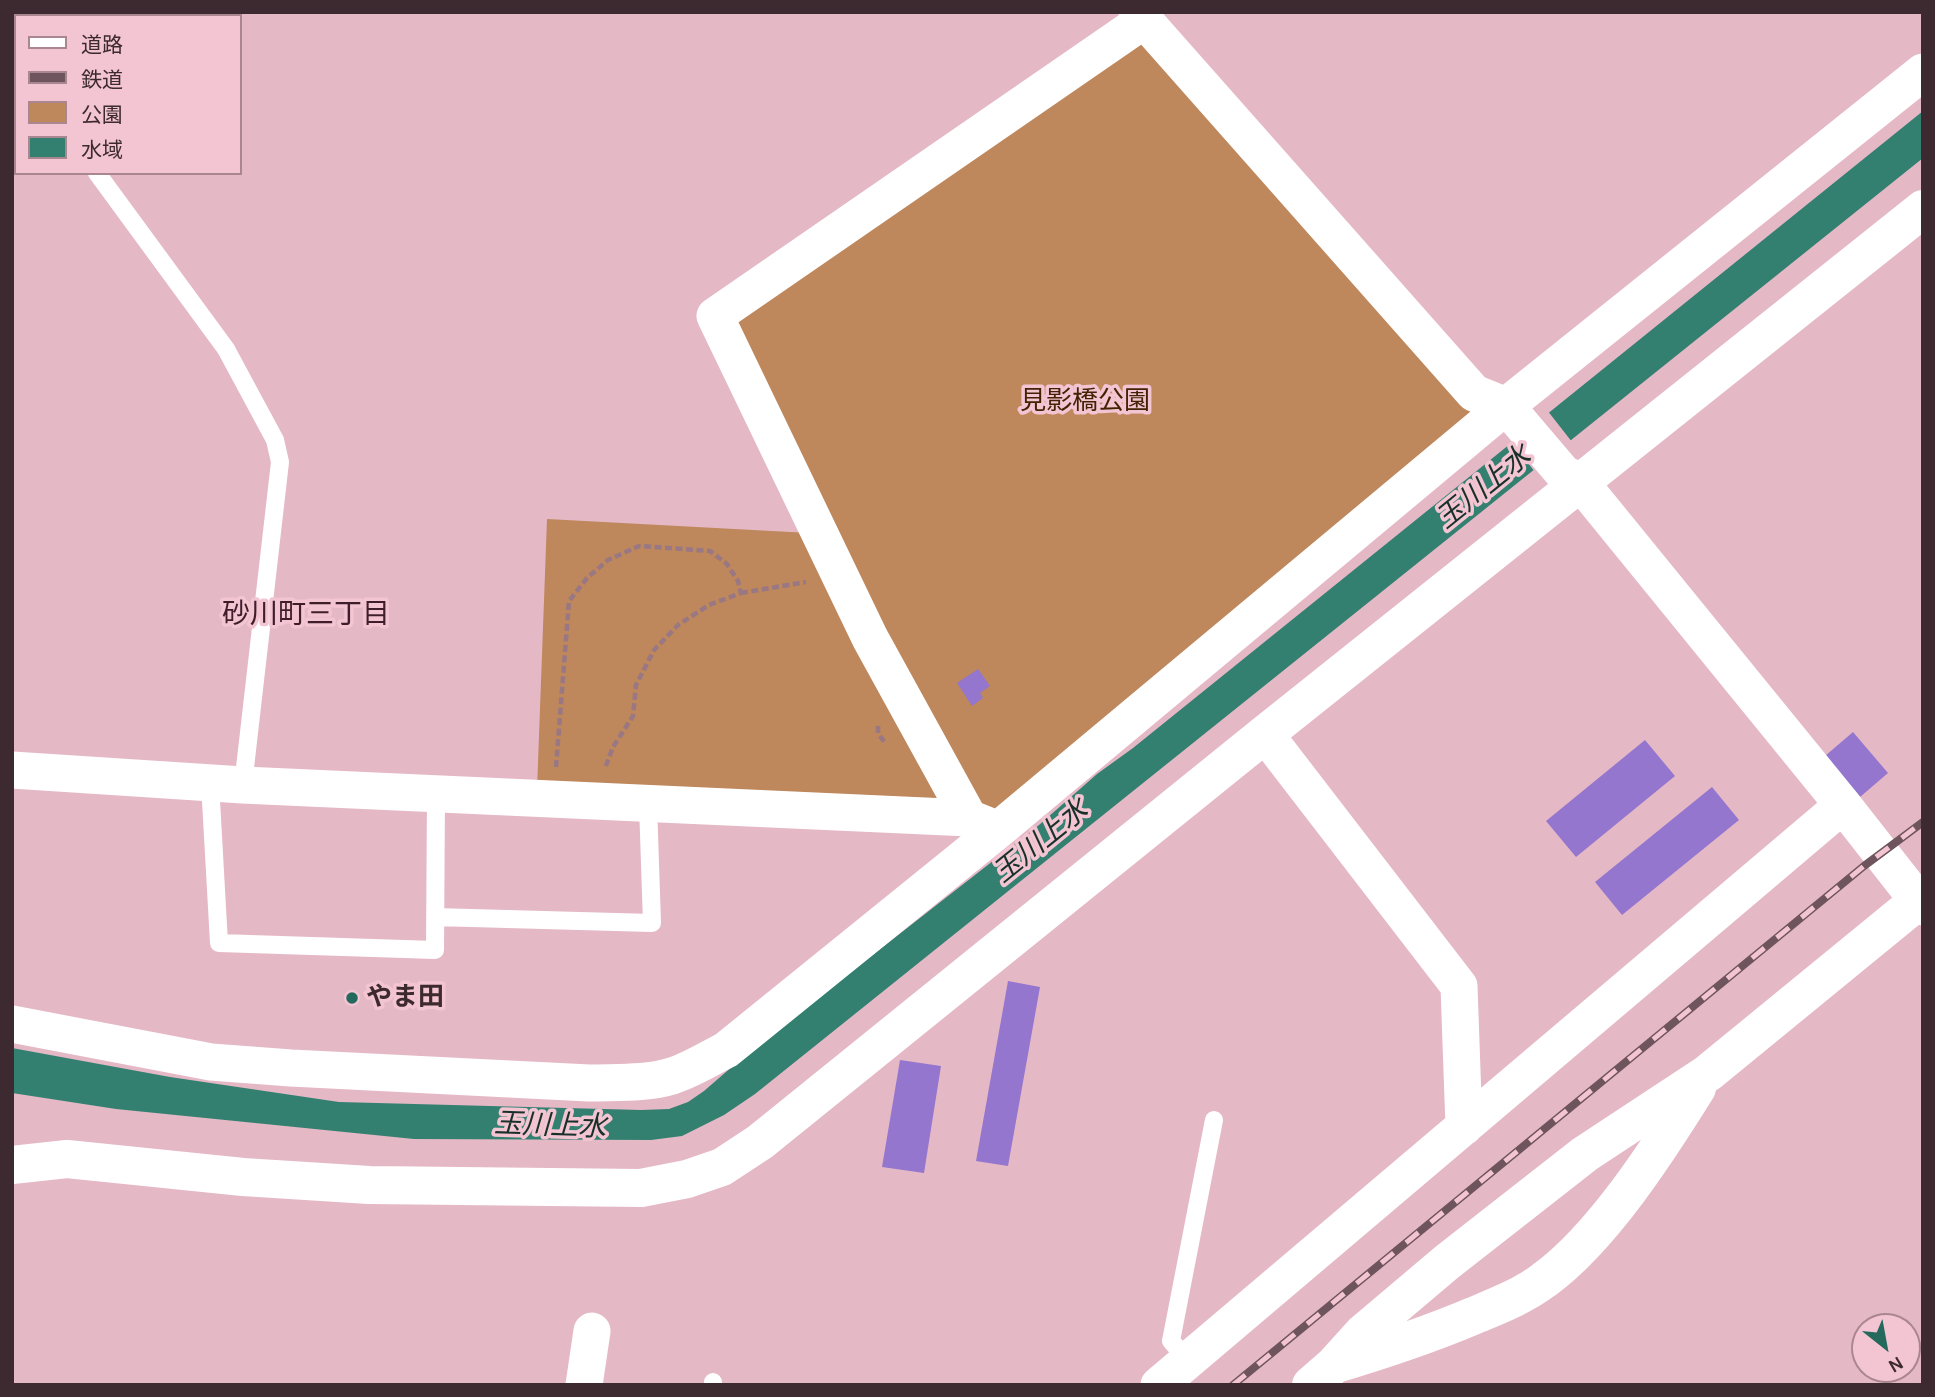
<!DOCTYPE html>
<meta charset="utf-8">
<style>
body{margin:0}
#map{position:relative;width:1935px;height:1397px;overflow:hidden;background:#e5b8c6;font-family:Karla,"Noto Sans JP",sans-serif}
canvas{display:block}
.frame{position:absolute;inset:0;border:14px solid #3c2a30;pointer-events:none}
.legend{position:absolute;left:14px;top:14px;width:228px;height:161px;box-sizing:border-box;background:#f3c4d2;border:2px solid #aa8691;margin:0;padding:9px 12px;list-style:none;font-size:21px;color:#3c2a30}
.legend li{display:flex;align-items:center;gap:14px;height:35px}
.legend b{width:35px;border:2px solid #aa8691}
.north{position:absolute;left:1851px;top:1313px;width:70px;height:70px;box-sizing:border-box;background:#f3c4d2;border:2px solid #aa8691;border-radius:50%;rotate:149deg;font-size:19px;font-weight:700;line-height:28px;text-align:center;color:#3c2a30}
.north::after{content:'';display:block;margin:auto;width:24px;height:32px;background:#24695c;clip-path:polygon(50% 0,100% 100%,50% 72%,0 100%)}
</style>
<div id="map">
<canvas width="1935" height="1397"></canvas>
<div class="frame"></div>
<ul class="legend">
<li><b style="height:9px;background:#fff"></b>道路</li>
<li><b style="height:9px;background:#6e545c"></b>鉄道</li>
<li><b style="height:19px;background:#be875c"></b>公園</li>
<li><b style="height:19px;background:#338071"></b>水域</li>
</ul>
<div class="north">N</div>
</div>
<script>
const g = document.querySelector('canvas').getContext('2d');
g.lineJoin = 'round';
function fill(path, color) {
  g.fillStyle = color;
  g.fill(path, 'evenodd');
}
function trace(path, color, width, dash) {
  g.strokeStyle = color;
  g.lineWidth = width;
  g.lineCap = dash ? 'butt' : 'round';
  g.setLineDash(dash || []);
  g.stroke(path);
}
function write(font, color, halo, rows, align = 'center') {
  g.font = font + ' Karla,"Noto Sans JP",sans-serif';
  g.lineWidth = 7;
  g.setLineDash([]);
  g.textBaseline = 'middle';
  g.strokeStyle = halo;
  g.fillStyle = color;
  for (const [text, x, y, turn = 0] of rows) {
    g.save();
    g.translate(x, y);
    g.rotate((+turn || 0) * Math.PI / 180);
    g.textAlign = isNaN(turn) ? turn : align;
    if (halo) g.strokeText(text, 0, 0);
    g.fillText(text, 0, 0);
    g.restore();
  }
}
const green = new Path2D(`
 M1135,33L1503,421L996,817L537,790L547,519L828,534L730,318Z`);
const water = new Path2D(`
 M1923,111V158L755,1094L724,1115L682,1136L651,1140L414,1139L116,1109L12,1093V1048L170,1077L339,1102L641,1110L669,1109L688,1102L704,1091L756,1046L1039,825L1097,774L1133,748Z`);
const pier = new Path2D(`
 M1547,410L1572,442L1535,472L1510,440Z`);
const building = new Path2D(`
 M978,669L990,686L980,693L983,698L972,706L957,683Z
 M1853,732L1888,773L1860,797L1825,756Z
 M1645,740L1675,776L1576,857L1546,821Z
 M1712,787L1739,820L1622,915L1595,882Z
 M1008,981L1040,987L1008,1166L976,1161Z
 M900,1060L941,1066L924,1173L882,1167Z`);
const path = new Path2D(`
 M741,593L806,582
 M878,726V733L885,743
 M556,767L569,601L587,578L608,560L639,546L710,551L727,564L738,581L741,593L709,605L678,625L654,650L636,685L633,716L613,747L605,768`);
const service = new Path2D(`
 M12,63L16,68
 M97,173L226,349L275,440L280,462L243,785
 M210,783L219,943L435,950L436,794
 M435,917L652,923L648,804
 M1188,1360L1171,1341L1214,1120
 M713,1385V1382`);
const minor = new Path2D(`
 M1137,12L1474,393L1506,406L1563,473L1580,482L1843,805L1923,907
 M1265,734L1459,986L1464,1127
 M12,770L243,785L969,818L989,826
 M969,818L870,638L715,316L1143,21
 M12,1024L211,1062L291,1068L589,1083C616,1082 646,1084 672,1076C691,1070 708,1059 726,1050L998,830L1506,406L1923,72
 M584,1385L592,1331
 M1159,1385L1843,805`);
const tertiary = new Path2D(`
 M12,1165L67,1159L243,1177L369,1185L641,1188L687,1179L722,1167L760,1142L1265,734L1923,209
 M1336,1364C1383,1350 1428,1335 1473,1316C1497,1306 1523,1296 1544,1280C1602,1238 1659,1149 1697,1088
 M1311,1385L1334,1365L1363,1333L1447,1262L1585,1154L1708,1073L1923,897`);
const rail = new Path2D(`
 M1233,1385L1864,866L1923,822`);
const markers = [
 [352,998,7,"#24695c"]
];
const parkNames = [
 ["見影橋公園",1085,402]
];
const poiNames = [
 ["やま田",366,998]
];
const waterNames = [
 ["玉川上水",1484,488,-39],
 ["玉川上水",1041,842,-39],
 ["玉川上水",550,1126,2]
];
const neighbourhoodNames = [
 ["砂川町三丁目",306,615]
];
fill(green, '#be875c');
fill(water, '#338071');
fill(pier, '#e5b8c6');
fill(building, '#9476ce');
trace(path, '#997883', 4.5, [7, 3.5]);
trace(service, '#fff', 18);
trace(minor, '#fff', 37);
trace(tertiary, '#fff', 38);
trace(rail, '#6e545c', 8);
trace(rail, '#f3c4d2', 5, [16]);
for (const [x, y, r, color] of markers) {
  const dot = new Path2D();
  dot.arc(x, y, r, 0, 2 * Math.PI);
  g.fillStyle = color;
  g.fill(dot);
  trace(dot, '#f3c4d2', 2.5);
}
write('26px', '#422203', '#f3c4d2', parkNames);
write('bold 26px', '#3c2a30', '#f3c4d2', poiNames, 'left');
write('italic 28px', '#17302a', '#f3c4d2', waterNames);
write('28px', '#3f1d2a', '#f3c4d2', neighbourhoodNames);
</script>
